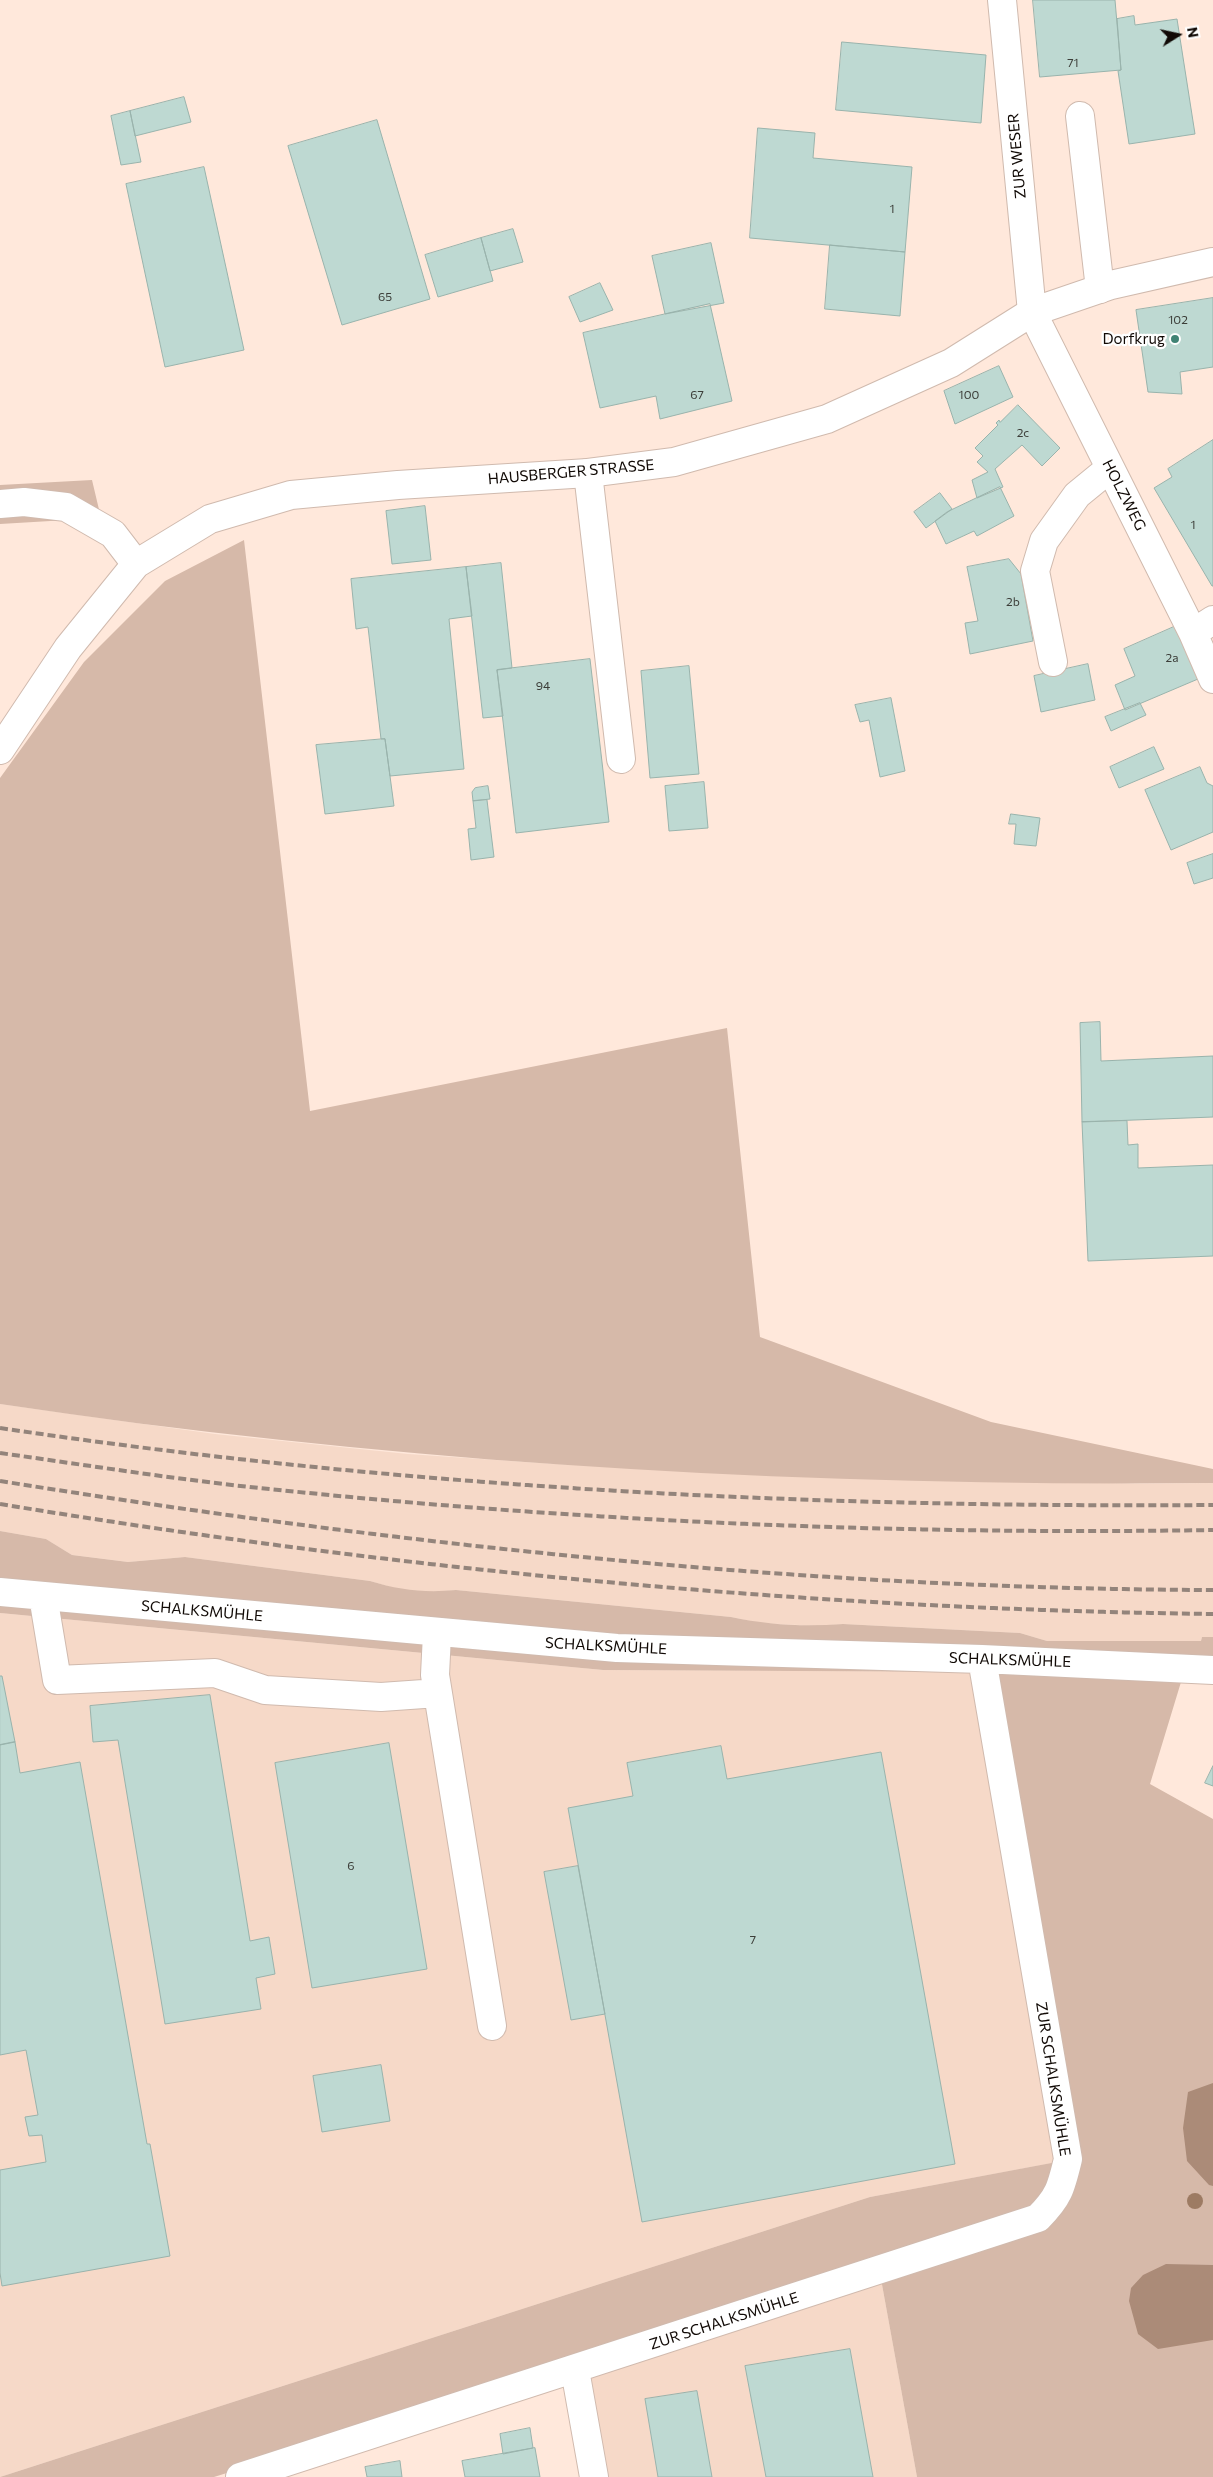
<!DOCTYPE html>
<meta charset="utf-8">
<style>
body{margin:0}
#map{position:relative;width:1213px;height:2477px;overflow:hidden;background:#ffe8db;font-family:Commissioner,sans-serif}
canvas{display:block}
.north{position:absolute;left:1153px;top:10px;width:50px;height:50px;-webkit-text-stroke:4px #fff;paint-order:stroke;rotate:80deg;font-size:14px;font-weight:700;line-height:20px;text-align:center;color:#110a06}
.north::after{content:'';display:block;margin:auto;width:18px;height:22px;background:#110a06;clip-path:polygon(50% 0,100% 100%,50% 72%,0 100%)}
</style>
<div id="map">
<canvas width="1213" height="2477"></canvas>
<div class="north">N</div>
</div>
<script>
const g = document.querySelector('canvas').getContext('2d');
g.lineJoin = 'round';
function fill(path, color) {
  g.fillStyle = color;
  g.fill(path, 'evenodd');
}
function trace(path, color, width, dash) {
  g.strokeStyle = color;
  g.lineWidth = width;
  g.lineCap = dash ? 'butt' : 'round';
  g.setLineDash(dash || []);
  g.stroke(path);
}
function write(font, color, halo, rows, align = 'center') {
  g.font = font + ' Commissioner,sans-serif';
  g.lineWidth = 4.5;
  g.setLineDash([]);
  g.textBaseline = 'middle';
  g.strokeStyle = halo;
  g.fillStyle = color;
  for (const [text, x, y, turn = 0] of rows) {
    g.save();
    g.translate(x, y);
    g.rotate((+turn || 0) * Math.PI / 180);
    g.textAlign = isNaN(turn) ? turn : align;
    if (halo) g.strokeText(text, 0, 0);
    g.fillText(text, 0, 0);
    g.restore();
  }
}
const built = new Path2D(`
 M0,1404L215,1434L408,1454L554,1464L1138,1484L1213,1483V1637H1202L1201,1641H1047L1020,1633L843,1624L818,1626L760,1623L731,1617L456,1590L426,1593L397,1589L370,1581L185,1557L128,1562L72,1555L46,1539L0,1531Z
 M0,1613L603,1670L988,1672L1063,2161L870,2197L0,2477Z
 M879,2268L917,2477H602L582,2362Z`);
const green = new Path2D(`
 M92,480L101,518L0,524V485Z
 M244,540L310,1111L727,1028L760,1337L991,1422L1213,1469V1483C807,1487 401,1464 0,1404V778L84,662L165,581Z
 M0,1531L46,1539L72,1555L128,1562L185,1557L370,1581C399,1590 425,1593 456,1590L731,1617C768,1625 805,1627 843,1624L1020,1633L1047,1641H1201L1202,1637H1213V1683L1181,1682L1150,1784L1213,1819V2477H917L879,2268L214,2477H0L870,2197L1062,2161L988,1672L603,1670L0,1613Z`);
const water = new Path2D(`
 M1213,2083V2186L1209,2185L1187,2161L1183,2128L1188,2092Z
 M1166,2264L1213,2265V2340L1158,2349L1138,2334L1129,2301L1131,2288L1143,2275Z`);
const building = new Path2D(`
 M1033,0H1115L1121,70L1040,77Z
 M1134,16L1135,25L1177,19L1195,134L1129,144L1118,71L1121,70L1117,19Z
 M842,42L986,55L981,123L836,110Z
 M184,97L191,122L135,136L130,111Z
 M130,111L141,162L121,165L111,116Z
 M377,120L430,299L342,325L288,146Z
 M758,128L815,133L813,158L912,167L905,252L750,238Z
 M204,167L244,350L165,367L126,184Z
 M513,229L523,262L490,271L481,238Z
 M481,238L493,281L438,297L425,255Z
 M711,243L724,303L665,314L652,256Z
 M830,245L905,252L900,316L825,309Z
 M600,283L613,310L580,322L569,297Z
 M1213,298V367L1180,372L1182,394L1148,392L1136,310Z
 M710,304L732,401L660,419L656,396L600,408L583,333Z
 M999,366L1013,397L955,424L944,391Z
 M1018,405L1060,448L1042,466L1022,445L995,469L1003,487L977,498L972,480L988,472L977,462L983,456L975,448L998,425L996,423L999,420L1000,422Z
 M1213,440V586H1212L1154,488L1172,477L1168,469Z
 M1000,487L1014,516L977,536L974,531L946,544L935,521L947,512Z
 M940,493L952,509L926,528L914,512Z
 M425,506L431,560L392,564L386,511Z
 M1009,559L1021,574L1033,641L970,654L965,623L978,621L967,567Z
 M501,563L512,668L497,670L503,716L483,718L466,567Z
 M466,567L472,616L449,619L464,769L390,776L385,739H381L368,627L356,629L351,579Z
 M1176,626L1198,679L1125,710L1115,685L1135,676L1124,649Z
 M590,659L609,822L516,833L497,670Z
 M1088,664L1095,700L1041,712L1034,676Z
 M689,666L699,774L650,778L641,671Z
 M891,698L905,771L880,777L869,720L860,722L855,705Z
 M1140,703L1146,715L1111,731L1105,717Z
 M385,739L394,806L325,814L316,745Z
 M1154,747L1164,769L1119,788L1110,767Z
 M1200,767L1207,783L1213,786V832L1171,850L1145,790Z
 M704,782L708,828L669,831L665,786Z
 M488,786L490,799L473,801L472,792L475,788Z
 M487,800L494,857L471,860L468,829L476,828L473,801Z
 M1011,814L1040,818L1036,846L1014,844L1016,824H1009Z
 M1213,854V878L1194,884L1187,863Z
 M1100,1022L1101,1061L1213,1056V1117L1082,1122L1080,1023Z
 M1127,1121L1128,1145L1138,1144V1168L1213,1165V1256L1088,1261L1082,1122Z
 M0,1676H2L15,1742L0,1745Z
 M210,1695L250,1941L269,1937L275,1974L256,1978L261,2009L165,2024L118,1740L93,1742L90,1706Z
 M15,1742L20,1773L80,1762L147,2144H150L170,2256L2,2286L0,2273V2170L46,2162L42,2135L29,2136L25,2117L38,2115L26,2050L0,2055V1745Z
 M389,1743L427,1969L312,1988L275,1763Z
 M721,1746L727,1779L881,1752L955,2164L642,2222L568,1808L633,1796L627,1763Z
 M1213,1766V1786L1205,1783Z
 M578,1866L605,2014L571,2020L544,1872Z
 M381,2065L390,2121L322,2132L313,2076Z
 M850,2349L873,2477H766L745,2366Z
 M697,2391L712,2477H658L645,2399Z
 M530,2428L533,2448L503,2454L500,2434Z
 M535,2448L540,2477H465L462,2461Z
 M400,2461L402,2477H367L365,2467Z`);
const minor = new Path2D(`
 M1002,0L1032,312L1193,633L1213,679
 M1080,116L1100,289
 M588,473L621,759
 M0,504L24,502L66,507L113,534L136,564
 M1193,633L1213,620
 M1053,662L1035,571L1044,541L1077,495L1110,468
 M0,1592L617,1648L982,1659L1213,1670
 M43,1596L57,1680L215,1673L265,1690L381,1697L438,1693
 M437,1634L435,1675L492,2026
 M575,2370L594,2477
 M240,2477L1038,2218C1059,2197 1061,2188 1068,2159L982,1659`);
const major = new Path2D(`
 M0,750L68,648L136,564L210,519L291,495L398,485L588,473L674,462L827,419L951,363L1032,312L1111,285L1213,262`);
const rail = new Path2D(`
 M0,1428C402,1488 807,1508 1213,1505
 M0,1453C93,1466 186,1481 279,1490C589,1522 902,1535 1213,1530
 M0,1481C401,1545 806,1589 1213,1590
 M0,1504C401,1570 806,1609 1213,1614`);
const trees = [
 [1195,2201]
];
const markers = [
 [1175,339,5,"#408374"]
];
const numberNames = [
 ["71",1073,63],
 ["1",892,209],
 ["65",385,297],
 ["102",1178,320],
 ["67",697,395],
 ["100",969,395],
 ["2c",1023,433],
 ["1",1193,525],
 ["2b",1013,602],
 ["2a",1172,658],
 ["94",543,686],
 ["6",351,1866],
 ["7",753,1940]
];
const streetNames = [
 ["ZUR WESER",1017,156,-95],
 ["HAUSBERGER STRASSE",571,472,-5],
 ["HOLZWEG",1124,495,63],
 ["SCHALKSMÜHLE",202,1611,5],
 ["SCHALKSMÜHLE",606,1646,3],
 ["SCHALKSMÜHLE",1010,1660,2],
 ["ZUR SCHALKSMÜHLE",1053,2079,81],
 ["ZUR SCHALKSMÜHLE",724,2321,-18]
];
const poiNames = [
 ["Dorfkrug",1165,339]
];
fill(built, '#f6d9c8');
fill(green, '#d6b9a9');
fill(water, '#ab8b78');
fill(building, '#bed9d2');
trace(building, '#99b3ac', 1);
trace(minor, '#d0baae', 30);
trace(major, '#d0baae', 30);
trace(minor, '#fff', 28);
trace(major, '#fff', 28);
trace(rail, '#93847b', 4, [8, 4]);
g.fillStyle = '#9d7b63';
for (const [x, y] of trees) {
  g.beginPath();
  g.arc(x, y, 8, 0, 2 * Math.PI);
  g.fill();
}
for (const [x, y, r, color] of markers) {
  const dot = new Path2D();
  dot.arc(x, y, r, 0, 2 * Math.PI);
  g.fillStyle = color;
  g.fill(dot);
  trace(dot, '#fff', 2);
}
write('12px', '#3c3e39', null, numberNames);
write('15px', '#110a06', '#fff', streetNames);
write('15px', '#110a06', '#fff', poiNames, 'right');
</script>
